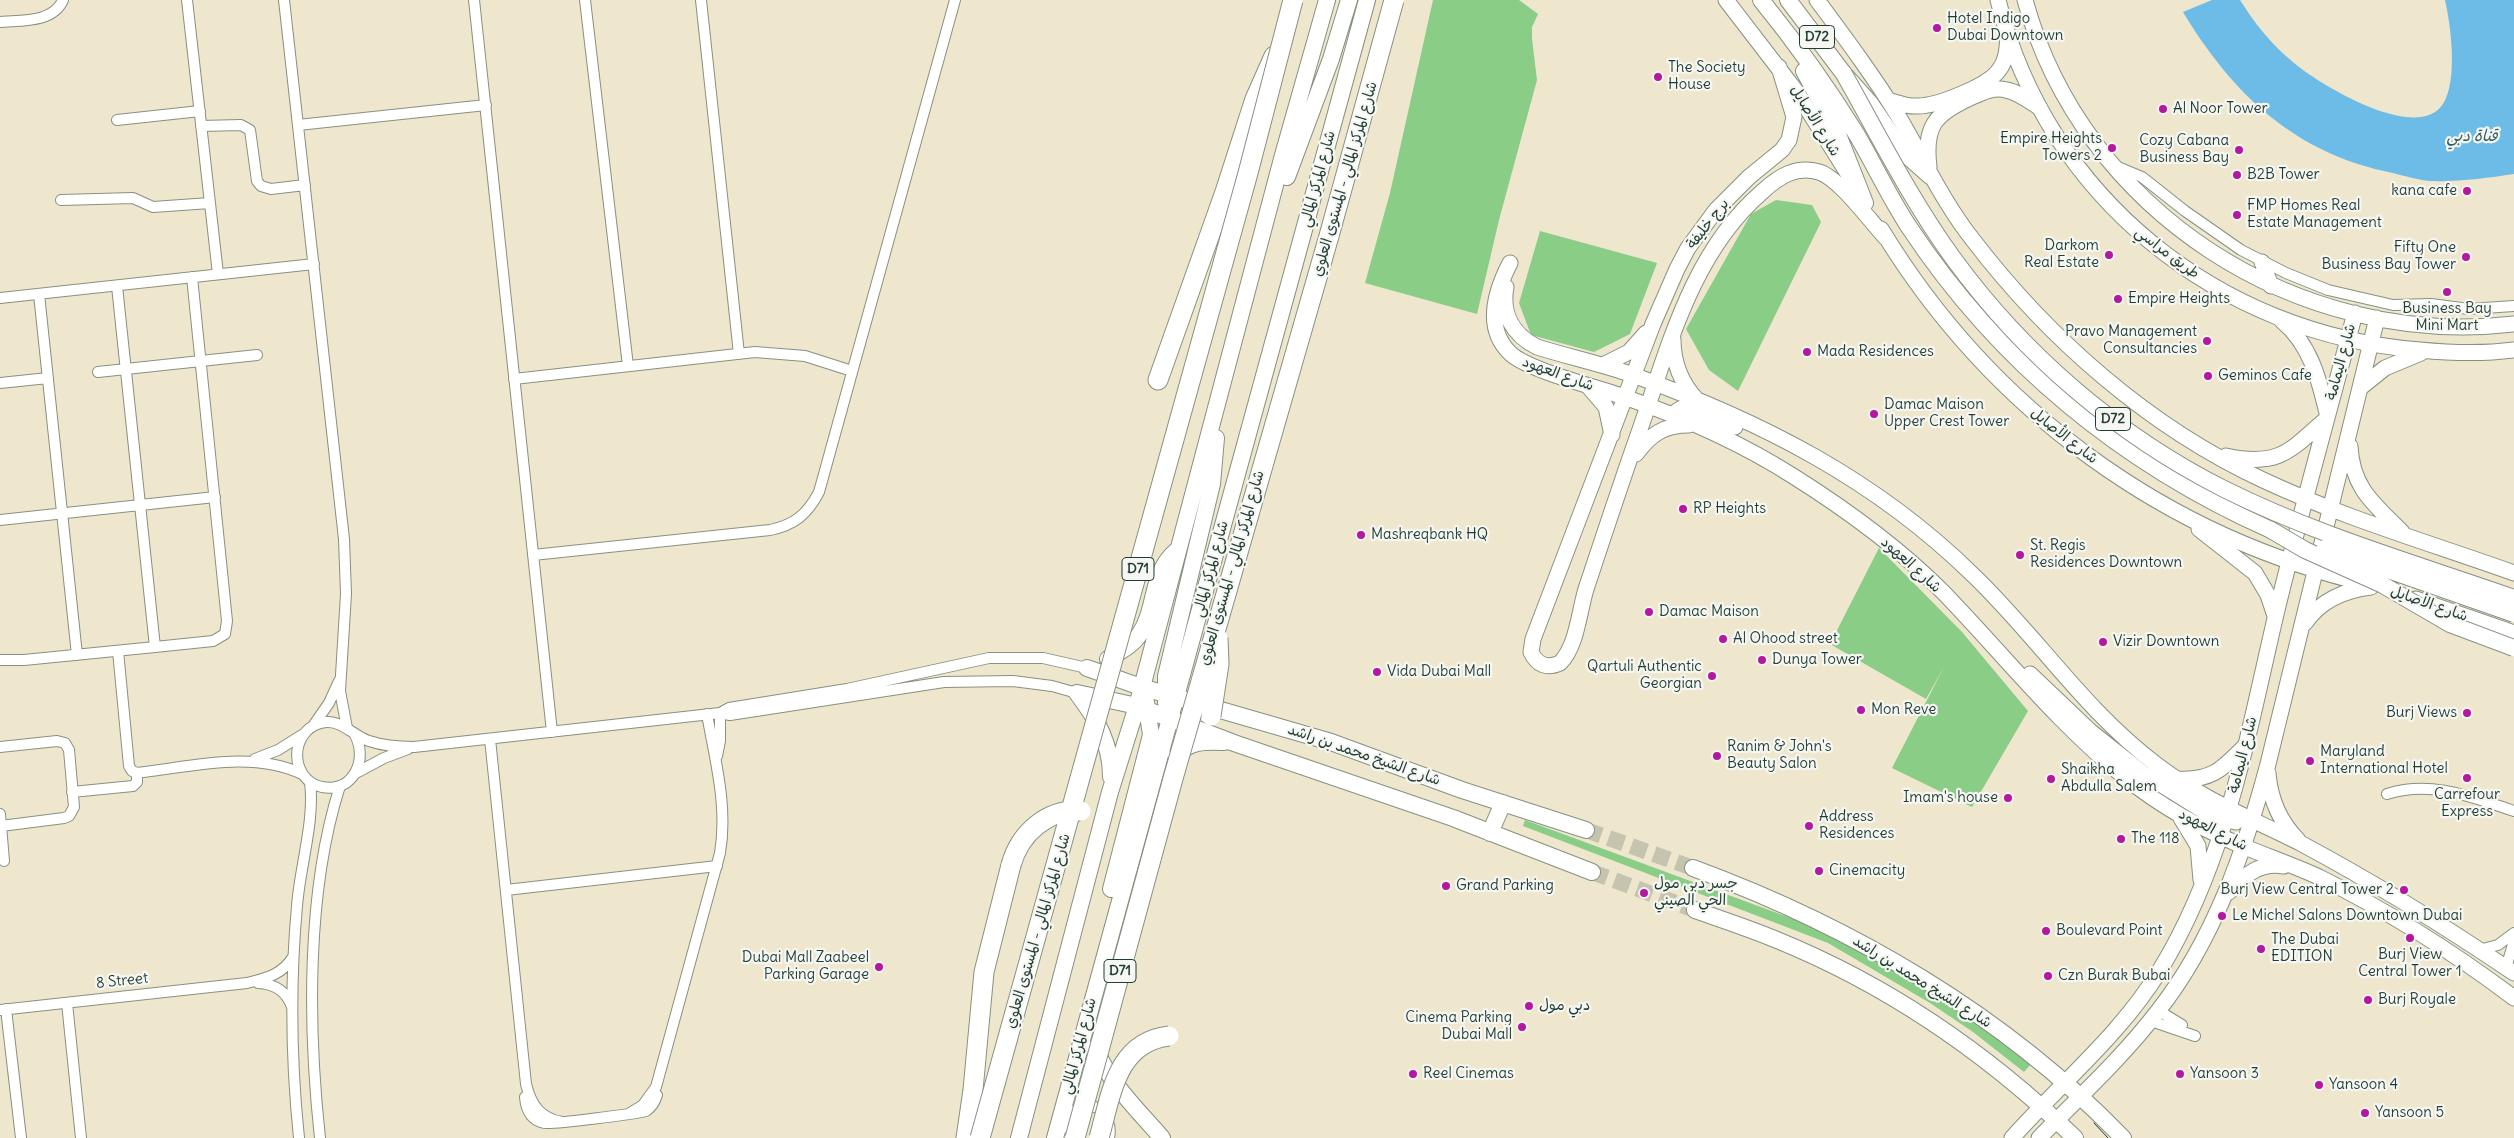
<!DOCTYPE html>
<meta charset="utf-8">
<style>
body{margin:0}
canvas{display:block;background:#eee6cd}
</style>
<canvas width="2514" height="1138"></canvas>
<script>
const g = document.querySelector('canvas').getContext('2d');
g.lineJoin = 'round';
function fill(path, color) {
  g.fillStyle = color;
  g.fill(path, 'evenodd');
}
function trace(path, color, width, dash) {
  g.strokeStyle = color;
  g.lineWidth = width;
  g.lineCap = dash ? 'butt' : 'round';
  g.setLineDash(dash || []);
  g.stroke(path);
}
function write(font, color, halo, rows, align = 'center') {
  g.font = font + ' Delius,"Playpen Sans Arabic",sans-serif';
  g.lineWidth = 4.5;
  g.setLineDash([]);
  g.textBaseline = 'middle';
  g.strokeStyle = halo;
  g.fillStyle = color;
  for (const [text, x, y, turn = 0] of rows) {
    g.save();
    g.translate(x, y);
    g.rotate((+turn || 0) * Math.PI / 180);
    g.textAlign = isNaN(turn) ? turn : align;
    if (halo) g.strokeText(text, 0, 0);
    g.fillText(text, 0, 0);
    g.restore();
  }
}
const green = new Path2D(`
 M1433,0H1519L1538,14L1532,27V39L1537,80L1499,220L1477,314L1365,283L1390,193Z
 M1776,200L1812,205L1821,222L1738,391L1709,370L1686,329L1751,214Z
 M1540,231L1657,263L1630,334L1594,352L1531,335L1519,303Z
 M1879,548L1962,632L2028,711L1972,807L1892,768L1945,665L1926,699L1830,644Z
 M1525,820L1815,927L1866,952L1950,1004L2031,1064L2024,1072L1973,1032L1930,1003L1828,943L1523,826Z`);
const water = new Path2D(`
 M2212,0H2240C2255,24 2272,45 2294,63C2319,84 2417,144 2443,104C2458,81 2451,26 2445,0H2514V174C2487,178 2458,182 2430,181C2418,180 2405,176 2393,173C2296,154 2233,95 2183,12Z`);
const primaryTunnel = new Path2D(`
 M1586,830L1693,868
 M1592,872L1695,910`);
const street = new Path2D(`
 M187,0L218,274
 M284,0L344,539L346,594L340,691L347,728
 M474,0L552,732
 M585,0L628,366
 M701,0L739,354
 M0,22C21,20 53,23 63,0
 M117,120L200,111
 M298,125L486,105
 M201,126L241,125L250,130L257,181L261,186L271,189L305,185
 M2118,167L2142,177L2185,211L2241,250L2286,273L2328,290L2393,305L2431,304L2469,309L2514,306
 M61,200L133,198L153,207L210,203
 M117,286L155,647
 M39,294L77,655
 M0,298L314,264
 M98,372L257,355
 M514,379L755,352L805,356L852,371
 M0,383L48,378
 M0,520L215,497
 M533,555L770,530C794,525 807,515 819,492L955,0
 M118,651L129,766L132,771L137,773C191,767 251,750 302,774
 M0,660H24L155,647L213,641L225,634L227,621L192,277
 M720,713L729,708L847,689L989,658H1043L1087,668
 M313,726L329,703L339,681
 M355,735C368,759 354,793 322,787C289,780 289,731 321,723C340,718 352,735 369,741C384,746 399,747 414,747L720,713L730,715L944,682L1013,681L1052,686L1077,693
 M490,739L526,1084C531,1105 540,1118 562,1122
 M0,747L57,741L65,743L69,750L74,807L69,816L64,818L1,826
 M717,756L720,741V713
 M255,759L278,750L302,735
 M356,773L384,758L408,749
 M72,792L133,786L137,782V773
 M2387,794C2432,780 2471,797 2514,811
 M0,814L4,861
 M506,890L717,866
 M2479,950L2498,945L2514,933
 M2506,968L2514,941
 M258,983C274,984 286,990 292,1007
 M67,1003L81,1138
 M6,1009L21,1138
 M0,1010L247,983C266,978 282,975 293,957
 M2159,1011L2182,1025
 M2151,1021L2195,1036
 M525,1097C526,1109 531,1120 544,1123C549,1125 641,1113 646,1111C652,1107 655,1102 657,1095
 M630,1113L643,1105L656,1087L720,853C728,806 715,760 707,714
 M1063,1128C1066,1122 1068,1116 1074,1111C1093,1095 1114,1117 1109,1138
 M299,1138C291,1061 290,983 297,906C300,866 315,821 310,782
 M320,1138C308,1028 306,892 340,786`);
const secondary = new Path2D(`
 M1726,0L1796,91L1850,177
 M1817,0C1846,39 1875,78 1900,119C1924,160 1943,202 1973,240C2049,339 2149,427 2263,480C2344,518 2430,543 2514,573
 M1998,0C2046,197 2220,335 2420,350C2451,353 2483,354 2514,350
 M2025,0C2083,212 2298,349 2514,324
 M1779,67L1794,117L1789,140L1782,150L1749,177L1716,210L1688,248L1677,269L1653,324L1533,639L1531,652C1537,665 1547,669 1560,663C1577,646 1579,612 1586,589C1603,538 1620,486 1638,435C1668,350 1691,253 1762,192C1778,177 1796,165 1819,172C1839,178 1870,221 1886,238
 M1888,100C1898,103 1908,107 1918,106C1937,106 1988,86 1999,70C2007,60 2007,48 2008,36
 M1929,167C1924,125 1935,114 1972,97C1983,92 1994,87 2006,90C2018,92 2029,101 2040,108
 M1881,229C1991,410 2166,538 2372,585
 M2262,262L2271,286
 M1510,263C1495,292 1484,329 1511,354C1530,371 1600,388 1627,398C1685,418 1741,443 1793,476C1847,510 1898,547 1943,592C2004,655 2058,724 2127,779C2161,806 2200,828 2240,845C2266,856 2293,865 2319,877C2388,911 2453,952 2514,998
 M1506,287C1501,314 1513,335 1537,347C1569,357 1602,364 1633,375C1760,421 1875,479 1972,574C2038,637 2083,709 2157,765C2201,799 2253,819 2302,844C2375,883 2446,927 2514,973
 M2282,321C2310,344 2319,379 2327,413
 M1673,339C1673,362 1681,383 1697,400
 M1603,365L1629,352L1646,333
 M1588,386L1606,407L1612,435
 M2360,388L2385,368L2421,353
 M1678,418L1677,411L1682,408L1735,427
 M2350,446C2352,488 2374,504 2402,532
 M1636,454C1651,434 1664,425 1689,425
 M2226,456C2278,467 2289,452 2325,420
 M2199,529L2255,573L2268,595L2275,616
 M2416,599L2514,633
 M2305,623C2320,601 2345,590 2371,587
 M2030,674L2090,731L2144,774L2213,817L2236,822
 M2268,773C2270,798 2280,822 2298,840
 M2178,779C2212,781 2222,769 2245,746
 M2181,818L2198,846L2201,880
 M2229,892C2245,875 2259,862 2284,866
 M2012,1138C2062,1082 2121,1034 2160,970C2227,860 2248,733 2277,610C2301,511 2329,412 2355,313
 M2039,1138C2079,1097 2123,1057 2158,1011C2214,940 2245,850 2268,764L2377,318`);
const primary = new Path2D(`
 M1761,0C1796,43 1828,88 1857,135C1875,166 1890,198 1909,227C1999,363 2123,464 2271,530
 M1788,0L1844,74L1870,103L1904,153L1930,176
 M1804,71L1837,132L1865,203
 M1287,177L1331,59L1349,0
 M1108,659C1118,652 1132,646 1139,635C1157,610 1150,573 1176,551
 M1087,668L1141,687L1331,742L1462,790L1586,830
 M1077,693L1137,706L1234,743L1453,818L1592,872
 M1077,693C1097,719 1111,744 1111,777
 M1166,703V676L1212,484L1216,438
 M1176,756C1189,741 1205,741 1224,742
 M1490,833L1503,803
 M1693,868C1853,927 2004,1015 2123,1138
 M1111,889L1151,735L1146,702
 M1695,910C1723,920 1751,929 1777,940C1890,986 1988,1054 2075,1138
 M1095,1048C1110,1084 1137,1109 1162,1138
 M1019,1138L1110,792L1137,706L1283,155L1327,0
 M1055,1138L1367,0`);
const highway = new Path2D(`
 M1158,380L1225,192L1255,99L1274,56
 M966,1138L973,1090L984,972L1011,865`);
const tram = new Path2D(`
 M2094,1123L2108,1138`);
const primaryBridge = new Path2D(`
 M1844,74C1879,136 1911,200 1953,258C2023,354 2117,435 2224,489C2316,535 2417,564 2514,598
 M2271,530L2305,550L2383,585L2450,624L2514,648
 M2325,548L2514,614`);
const highwayBridge = new Path2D(`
 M1211,716L1219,664L1218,638
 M1011,865C1020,833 1047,809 1081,811
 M980,1138L1248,173L1293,0
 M1075,1138L1174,775L1329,236L1394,0
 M1099,1138C1111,1096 1116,1042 1169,1036`);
const markers = [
 [1937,28,5,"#b5179e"],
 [1658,77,5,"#b5179e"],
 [2163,109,5,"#b5179e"],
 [2112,148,5,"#b5179e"],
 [2239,150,5,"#b5179e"],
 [2237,175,5,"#b5179e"],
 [2467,191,5,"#b5179e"],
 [2237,215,5,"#b5179e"],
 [2109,255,5,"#b5179e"],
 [2466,257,5,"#b5179e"],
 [2447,292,5,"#b5179e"],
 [2118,299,5,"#b5179e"],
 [2207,341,5,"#b5179e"],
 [1807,352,5,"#b5179e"],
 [2208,376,5,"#b5179e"],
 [1874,414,5,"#b5179e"],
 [1683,509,5,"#b5179e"],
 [1361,535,5,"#b5179e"],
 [2020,555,5,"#b5179e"],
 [1649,612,5,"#b5179e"],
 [1723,639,5,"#b5179e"],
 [2103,642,5,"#b5179e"],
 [1762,660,5,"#b5179e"],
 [1377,672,5,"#b5179e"],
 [1712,676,5,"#b5179e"],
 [1861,710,5,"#b5179e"],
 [2467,713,5,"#b5179e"],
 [1717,756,5,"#b5179e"],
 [2310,761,5,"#b5179e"],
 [2467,778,5,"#b5179e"],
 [2051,779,5,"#b5179e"],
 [2008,798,5,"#b5179e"],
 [1809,826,5,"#b5179e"],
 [2121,839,5,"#b5179e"],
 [1819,871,5,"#b5179e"],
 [1446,886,5,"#b5179e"],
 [2404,890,5,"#b5179e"],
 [1644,893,5,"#b5179e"],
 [2222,916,5,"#b5179e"],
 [2046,931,5,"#b5179e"],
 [2410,938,5,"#b5179e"],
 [2261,949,5,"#b5179e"],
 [879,967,5,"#b5179e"],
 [2048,976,5,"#b5179e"],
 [2368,1000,5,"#b5179e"],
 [1529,1006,5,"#b5179e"],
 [1522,1027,5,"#b5179e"],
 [1413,1074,5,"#b5179e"],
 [2180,1074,5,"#b5179e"],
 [2319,1085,5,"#b5179e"],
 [2365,1113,5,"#b5179e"]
];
const shields = [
 [1817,37,35],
 [2113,419,35],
 [1138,569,32],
 [1120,971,32]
];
const shieldNames = [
 ["D72",1817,37],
 ["D72",2113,419],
 ["D71",1138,569],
 ["D71",1120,971]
];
const poiNames = [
 ["Hotel Indigo",1947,19],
 ["Dubai Downtown",1947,36],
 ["The Society",1668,68],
 ["House",1668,85],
 ["Al Noor Tower",2173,109],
 ["Empire Heights",2102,139,"right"],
 ["Towers 2",2102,156,"right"],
 ["Cozy Cabana",2229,141,"right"],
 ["Business Bay",2229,158,"right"],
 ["B2B Tower",2247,175],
 ["kana cafe",2457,191,"right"],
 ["FMP Homes Real",2247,206],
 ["Estate Management",2247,223],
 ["Darkom",2099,246,"right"],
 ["Real Estate",2099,263,"right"],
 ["Fifty One",2456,248,"right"],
 ["Business Bay Tower",2456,265,"right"],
 ["Empire Heights",2128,299],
 ["Business Bay",2447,309,"center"],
 ["Mini Mart",2447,326,"center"],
 ["Pravo Management",2197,332,"right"],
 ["Consultancies",2197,349,"right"],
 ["Mada Residences",1817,352],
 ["Geminos Cafe",2218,376],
 ["Damac Maison",1884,405],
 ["Upper Crest Tower",1884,422],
 ["RP Heights",1693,509],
 ["Mashreqbank HQ",1371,535],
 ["St. Regis",2030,546],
 ["Residences Downtown",2030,563],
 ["Damac Maison",1659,612],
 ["Al Ohood street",1733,639],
 ["Vizir Downtown",2113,642],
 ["Dunya Tower",1772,660],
 ["Qartuli Authentic",1702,667,"right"],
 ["Georgian",1702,684,"right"],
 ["Vida Dubai Mall",1387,672],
 ["Mon Reve",1871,710],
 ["Burj Views",2457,713,"right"],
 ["Ranim & John's",1727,747],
 ["Beauty Salon",1727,764],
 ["Maryland",2320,752],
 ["International Hotel",2320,769],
 ["Shaikha",2061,770],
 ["Abdulla Salem",2061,787],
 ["Carrefour",2467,795,"center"],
 ["Express",2467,812,"center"],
 ["Imam's house",1998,798,"right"],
 ["Address",1819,817],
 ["Residences",1819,834],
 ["The 118",2131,839],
 ["Cinemacity",1829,871],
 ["جسر دبي مول",1654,884],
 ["الحي الصيني",1654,901],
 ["Grand Parking",1456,886],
 ["Burj View Central Tower 2",2394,890,"right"],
 ["Le Michel Salons Downtown Dubai",2232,916],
 ["Boulevard Point",2056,931],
 ["The Dubai",2271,940],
 ["EDITION",2271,957],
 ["Burj View",2410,955,"center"],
 ["Central Tower 1",2410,972,"center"],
 ["Dubai Mall Zaabeel",869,958,"right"],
 ["Parking Garage",869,975,"right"],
 ["Czn Burak Bubai",2058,976],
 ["Burj Royale",2378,1000],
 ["دبي مول",1539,1006],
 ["Cinema Parking",1512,1018,"right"],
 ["Dubai Mall",1512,1035,"right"],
 ["Reel Cinemas",1423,1074],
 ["Yansoon 3",2190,1074],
 ["Yansoon 4",2329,1085],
 ["Yansoon 5",2375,1113]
];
const streetNames = [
 ["شارع الأصايل",1815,121,58],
 ["شارع المركز المالي",1318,179,-75],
 ["شارع المركز المالي - المستوى العلوي",1345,179,-74],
 ["برج خليفة",1708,224,-52],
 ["طريق مراسي",2167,253,37],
 ["شارع اليمامة",2341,362,-75],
 ["شارع العهود",1558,374,20],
 ["شارع الأصايل",2064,436,38],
 ["شارع العهود",1911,565,42],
 ["شارع المركز المالي - المستوى العلوي",1232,568,-74],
 ["شارع المركز المالي",1211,569,-75],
 ["شارع الأصايل",2429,604,19],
 ["شارع الشيخ محمد بن راشد",1364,755,19],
 ["شارع اليمامة",2243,755,-76],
 ["شارع العهود",2213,830,27],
 ["شارع المركز المالي - المستوى العلوي",1038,931,-74],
 ["8 Street",122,981,-6],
 ["شارع الشيخ محمد بن راشد",1922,982,32],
 ["شارع المركز المالي",1079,1046,-75]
];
const waterNames = [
 ["قناة دبي",2472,136]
];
fill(green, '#89cd87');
fill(water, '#6dbbe7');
trace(primaryTunnel, '#c5c4ae', 16, [16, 8]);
trace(street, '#869280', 12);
trace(secondary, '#869280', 17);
trace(primary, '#869280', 18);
trace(highway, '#869280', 21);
trace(street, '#fff', 10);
trace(secondary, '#fff', 15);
trace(primary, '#fff', 16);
trace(highway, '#fff', 19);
trace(tram, '#1f3d34', 1);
trace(primaryBridge, '#869280', 18, []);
trace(highwayBridge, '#869280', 21, []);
trace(primaryBridge, '#fff', 16);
trace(highwayBridge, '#fff', 19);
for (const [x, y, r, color] of markers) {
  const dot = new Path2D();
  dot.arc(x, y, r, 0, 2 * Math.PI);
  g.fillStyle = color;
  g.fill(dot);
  trace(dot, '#f6f6f2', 2);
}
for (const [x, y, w] of shields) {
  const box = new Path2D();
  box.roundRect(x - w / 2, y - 11.5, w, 23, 4);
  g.fillStyle = '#f6f6f2';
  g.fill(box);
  trace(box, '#1f3d34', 1);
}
write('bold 14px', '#1f3d34', null, shieldNames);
write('15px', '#1f3d34', '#f6f6f2', poiNames, 'left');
write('15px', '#1f3d34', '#f6f6f2', streetNames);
write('italic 16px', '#325c61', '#f6f6f2', waterNames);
</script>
